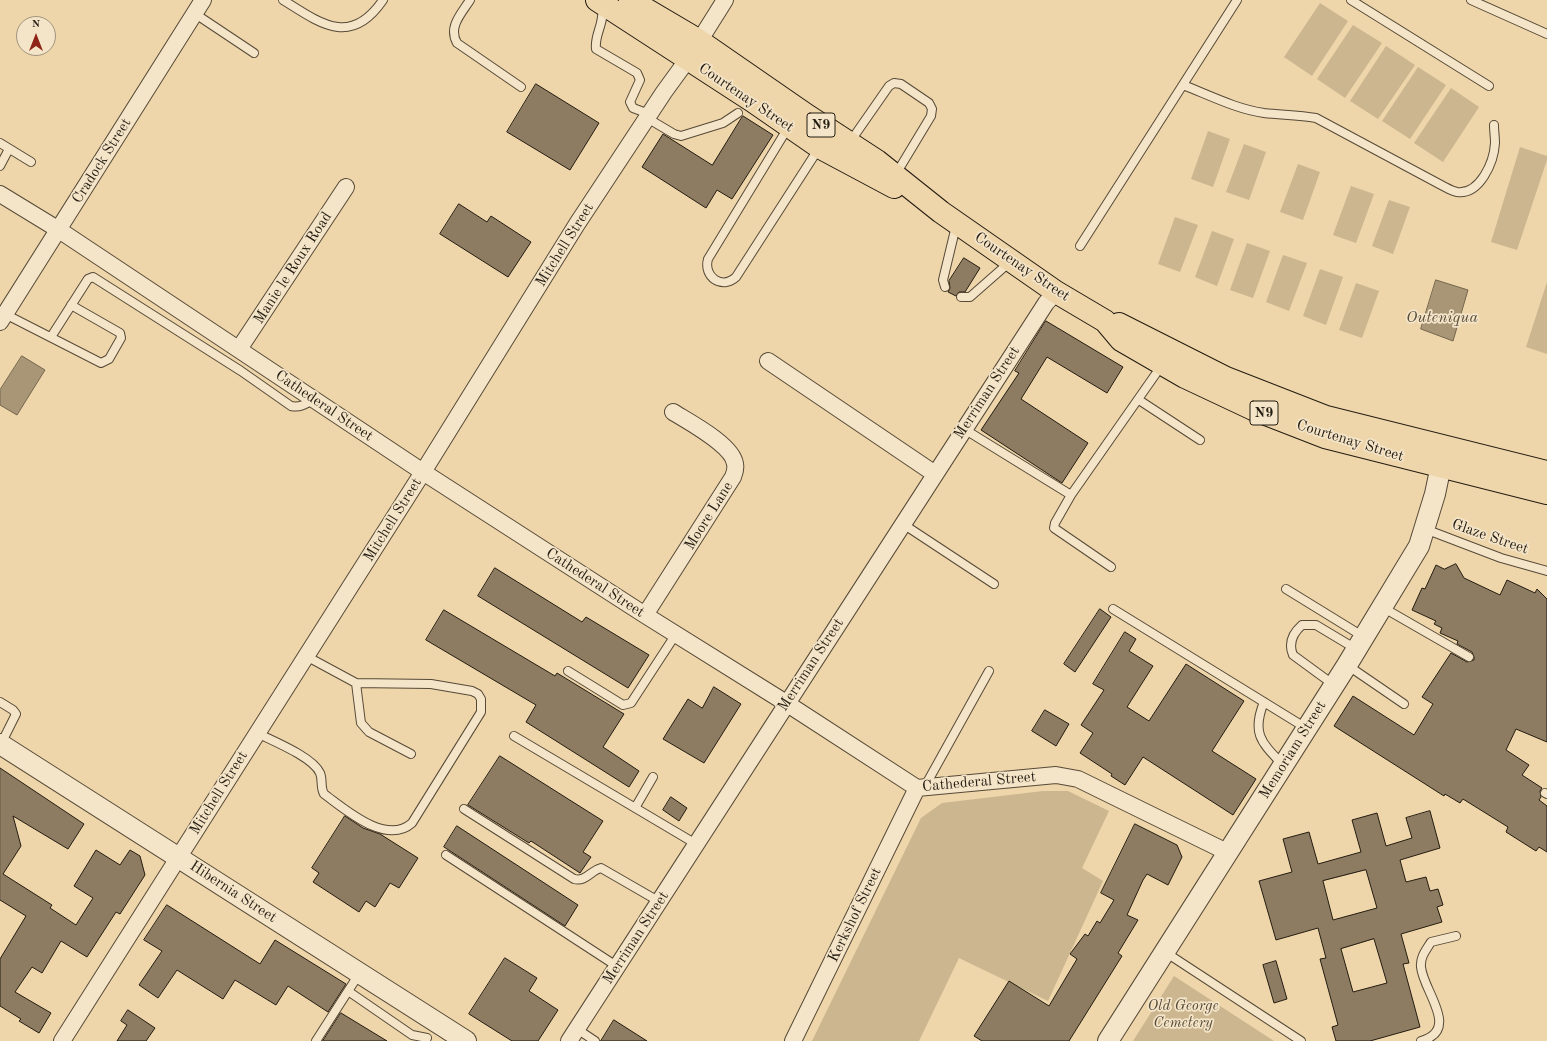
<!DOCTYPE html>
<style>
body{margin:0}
#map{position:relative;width:1547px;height:1041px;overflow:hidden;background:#eed5aa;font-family:"Old Standard TT",serif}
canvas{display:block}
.north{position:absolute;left:16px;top:16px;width:40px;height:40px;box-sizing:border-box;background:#f4e4c8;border:1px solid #a0947f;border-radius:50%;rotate:0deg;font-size:11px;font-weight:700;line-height:16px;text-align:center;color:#231c11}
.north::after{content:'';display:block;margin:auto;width:14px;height:18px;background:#8f2418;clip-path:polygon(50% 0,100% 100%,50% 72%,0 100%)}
</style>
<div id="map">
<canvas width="1547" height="1041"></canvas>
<div class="north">N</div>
</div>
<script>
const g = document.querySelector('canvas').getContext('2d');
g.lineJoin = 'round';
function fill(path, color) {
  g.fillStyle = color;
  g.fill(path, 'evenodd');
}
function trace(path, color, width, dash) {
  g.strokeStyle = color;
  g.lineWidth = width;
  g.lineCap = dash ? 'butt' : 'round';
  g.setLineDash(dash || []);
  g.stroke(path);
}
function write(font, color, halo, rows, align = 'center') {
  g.font = font + ' "Old Standard TT",serif';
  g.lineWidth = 3.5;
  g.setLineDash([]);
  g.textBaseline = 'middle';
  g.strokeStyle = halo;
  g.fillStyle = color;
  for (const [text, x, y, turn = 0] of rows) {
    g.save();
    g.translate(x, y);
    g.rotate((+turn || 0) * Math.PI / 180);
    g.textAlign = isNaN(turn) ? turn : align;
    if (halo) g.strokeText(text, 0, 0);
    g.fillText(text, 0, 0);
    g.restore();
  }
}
const green = new Path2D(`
 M1320,3L1348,21L1312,76L1284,57Z
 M1353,25L1382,43L1345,98L1317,79Z
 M1386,46L1415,65L1378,119L1350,101Z
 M1418,67L1446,85L1410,139L1382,121Z
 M1451,88L1479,107L1443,162L1414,143Z
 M1208,131L1230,139L1213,187L1191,179Z
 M1244,144L1266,152L1249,200L1226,192Z
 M1520,147L1547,156V160L1517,250L1491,242Z
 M1298,164L1320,172L1303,220L1280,212Z
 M1351,186L1374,194L1356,243L1333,235Z
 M1389,200L1410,207L1393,254L1372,246Z
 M1175,217L1198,225L1180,272L1158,264Z
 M1212,231L1234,239L1217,286L1195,277Z
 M1247,243L1270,251L1253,298L1230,290Z
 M1283,255L1307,263L1289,311L1266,302Z
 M1320,269L1343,277L1326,325L1303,316Z
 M1547,282V354L1526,347Z
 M1356,283L1379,291L1362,338L1339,330Z
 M1043,791H1068L1109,811L1082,868L1103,881L1048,1001L959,958L919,1041H812L921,818L942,803Z
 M1174,976L1274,1041H1133Z`);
const water = new Path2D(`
 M1436,280L1468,290L1453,341L1421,329Z
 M22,356L45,370L17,415L0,405V390Z`);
const building = new Path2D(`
 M536,84L599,123L570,170L507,132Z
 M743,116L773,135L732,199L717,190L706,208L642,167L663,134L712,165Z
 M459,204L487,222L491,216L531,242L508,277L440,234Z
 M964,258L980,268L965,292H959L956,296L948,292L950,288L949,281Z
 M1046,321L1123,367L1107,393L1047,357L1021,399L1088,443L1062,483L981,430L1019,373L1015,371Z
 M1456,564L1464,578L1500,595L1507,580L1535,593L1537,589L1547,599V742L1516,729L1506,750L1529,765L1522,775L1542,788L1540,791L1541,797L1539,800L1547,806V852L1539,847L1536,851L1506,832L1508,827L1463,799L1460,803L1445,794L1444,796L1334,726L1353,696L1414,735L1433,704L1422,697L1451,653L1467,662L1474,660V657L1472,652L1457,644L1458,641L1440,633L1442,628L1434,624L1436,621L1412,610L1422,588L1425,589L1436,565L1444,569Z
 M495,568L582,622L586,617L649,655L628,688L478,596Z
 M1100,609L1111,617L1075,672L1064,664Z
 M444,610L555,676L557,673L624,714L603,747L639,771L629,787L526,722L536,705L426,640Z
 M1125,632L1136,639L1129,651L1153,666L1127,707L1149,721L1186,664L1244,701L1212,751L1256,779L1233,815L1143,757L1125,785L1111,776L1112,774L1080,753L1093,733L1081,725L1104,690L1093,684Z
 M714,687L741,704L704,763L663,739L688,699L702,708Z
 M1045,710L1069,724L1056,746L1032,731Z
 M500,756L603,821L583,852L591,857L580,873L531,841L529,843L468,805Z
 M0,768L84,824L68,849L13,816L21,846L3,874L52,905L50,908L76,925L93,898L74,886L96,850L120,865L130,850L140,856L145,875L120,914L116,912L87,957L61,941L42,973L32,967L15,992L51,1013L39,1033L19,1021L21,1019L0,1006V959L26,916L0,900Z
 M671,797L687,808L679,821L663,810Z
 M1430,811L1440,848L1400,860L1406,882L1426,877L1430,891L1438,889L1443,905L1437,907L1442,922L1401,934L1409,963L1403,964L1420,1027L1370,1041H1336L1332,1027L1338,1025L1320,959L1326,958L1318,928L1276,940L1259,881L1292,872L1283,839L1309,832L1318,864L1361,852L1352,820L1377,813L1386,846L1412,838L1406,818ZM1366,870L1377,908L1333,920L1323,881ZM1374,939L1387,983L1353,992L1341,949Z
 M345,816L363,828L380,834L418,858L399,888L390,883L375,907L366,901L359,912L313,882L319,873L312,868Z
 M1135,824L1177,845L1182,857L1168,885L1147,874L1143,880L1127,915L1138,920L1118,953L1122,956L1069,1041H982L974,1036L1009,981L1049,1006L1077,959L1070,954L1085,934L1088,936L1097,921L1100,923L1114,900L1101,893Z
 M457,826L578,905L565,926L444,847Z
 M167,905L260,964L275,940L346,984L328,1012L288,986L276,1005L235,980L223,999L177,970L158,998L139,985L162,951L144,940Z
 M505,958L537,978L529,991L558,1010L538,1041H512L469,1014Z
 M1276,961L1287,999L1274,1003L1263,965Z
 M128,1010L155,1028L146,1041H117L127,1025L121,1021Z
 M341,1013L387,1041H323Z
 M614,1020L647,1041H601Z`);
const service = new Path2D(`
 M283,0C321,24 351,47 383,0
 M470,0C461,14 448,27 457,43L521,87
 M1351,0L1489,86
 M1471,0L1547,34
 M602,6C605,24 594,34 596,49L637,73L640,80L630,102L633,108L649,114
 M194,13L254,53
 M1183,85C1209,95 1236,109 1264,113C1281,115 1298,115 1316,118L1443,186C1447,188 1452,191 1457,192C1480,195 1494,162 1495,143C1495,137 1494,131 1494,125
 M647,118L674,134L681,136L723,123L738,113
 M789,126L708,259C703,277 722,290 736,277L819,148
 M850,142L889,86L894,83L901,84L929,103L932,109L931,116L896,174
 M0,143L31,162
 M0,166L9,149
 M1080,246L1237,0
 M945,287L943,280L956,226
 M961,297H970L1011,261
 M5,314L101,363L109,359L121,338L120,333L71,305
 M51,337L88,279L93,277L241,371L291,406C300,408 306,404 314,399
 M1139,400L1200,440
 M964,429L1071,495L1162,365
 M1071,495L1055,523L1054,528L1111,567
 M903,524L994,584
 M1425,529L1501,558L1547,571
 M1286,589L1364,637
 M1382,607L1469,657
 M1113,609L1306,728
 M1347,665L1404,704
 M568,671L623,705L631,703L676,634
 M356,683L361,723L369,732L411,754
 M1334,685L1293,655C1288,643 1293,633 1302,625H1316L1356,649
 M0,702L13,710L16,714L1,744
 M1264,702C1251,734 1262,743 1283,765
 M257,733C273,741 313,757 320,773C323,780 320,787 324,794C345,809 386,846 412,823L481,712V699L478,694L472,691L431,684L356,683L306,656
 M514,736L696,844
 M924,788L989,671
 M1545,793L1547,794
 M635,808L653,777
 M464,809L574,879C586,882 590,871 601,868L660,902
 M446,855L618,967
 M1165,952L1301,1041
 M348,991L412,1035L427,1038
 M577,1029L595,1041
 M316,1041L359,974
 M1421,1041C1461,1030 1423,991 1421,967C1420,957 1426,950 1431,942L1456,936`);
const minor = new Path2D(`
 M0,194L59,230L423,472L645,615L786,703L917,788L1056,775L1078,779L1229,853
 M0,322L203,0
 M239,349L346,187
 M768,361L935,474
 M645,615L733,477C735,472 736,468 735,464C733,445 689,422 673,412
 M62,1041L423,472L577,224L664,92L688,59L725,0
 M569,1041L1046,303L1056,292
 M793,1041L917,788`);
const tertiary = new Path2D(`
 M0,744L466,1041
 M1108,1041L1347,665L1419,546L1435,494L1444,451`);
const trunk = new Path2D(`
 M597,0L751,100L819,147L894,187
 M630,0L698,40L808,116L877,161L941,212L1056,292L1105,321L1121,340L1185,377L1253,409L1325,437L1547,493
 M1119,324L1226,378L1326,417L1547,472`);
const shields = [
 [821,125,28],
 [1264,413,28]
];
const shieldNames = [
 ["N9",821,125],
 ["N9",1264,413]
];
const streetNames = [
 ["Courtenay Street",746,98,34],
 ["Cradock Street",102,161,-58],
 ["Mitchell Street",565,245,-58],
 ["Courtenay Street",1022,267,34],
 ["Manie le Roux Road",293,268,-57],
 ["Merriman Street",987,393,-57],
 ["Cathederal Street",324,406,34],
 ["Courtenay Street",1350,441,17],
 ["Moore Lane",709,516,-58],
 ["Mitchell Street",393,520,-58],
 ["Glaze Street",1490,537,19],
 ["Cathederal Street",595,583,33],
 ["Merriman Street",811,665,-57],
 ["Memoriam Street",1293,750,-58],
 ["Cathederal Street",979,782,-5],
 ["Mitchell Street",219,793,-58],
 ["Hibernia Street",233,892,33],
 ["Kerkshof Street",855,915,-64],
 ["Merriman Street",636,938,-57]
];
const parkNames = [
 ["Old George",1183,1006],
 ["Cemetery",1183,1023]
];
const waterNames = [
 ["Outeniqua",1442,318]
];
fill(green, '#cbb690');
fill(water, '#a99676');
trace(water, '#73654e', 1);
fill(building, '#8d7c61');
trace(building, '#231c11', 1);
trace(service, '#564a37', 10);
trace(minor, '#564a37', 18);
trace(tertiary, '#564a37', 22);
trace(trunk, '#231c11', 24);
trace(service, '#f4e4c8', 8);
trace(minor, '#f4e4c8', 16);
trace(tertiary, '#f4e4c8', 20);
trace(trunk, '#eed5aa', 22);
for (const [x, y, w] of shields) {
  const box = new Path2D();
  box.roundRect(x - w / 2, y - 12, w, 24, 3);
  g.fillStyle = '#f4e4c8';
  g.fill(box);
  trace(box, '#231c11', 1);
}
write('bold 14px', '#231c11', null, shieldNames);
write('15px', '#231c11', '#f4e4c8', streetNames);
write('italic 15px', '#554a37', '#f4e4c8', parkNames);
write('italic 16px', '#594d39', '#f4e4c8', waterNames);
</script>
